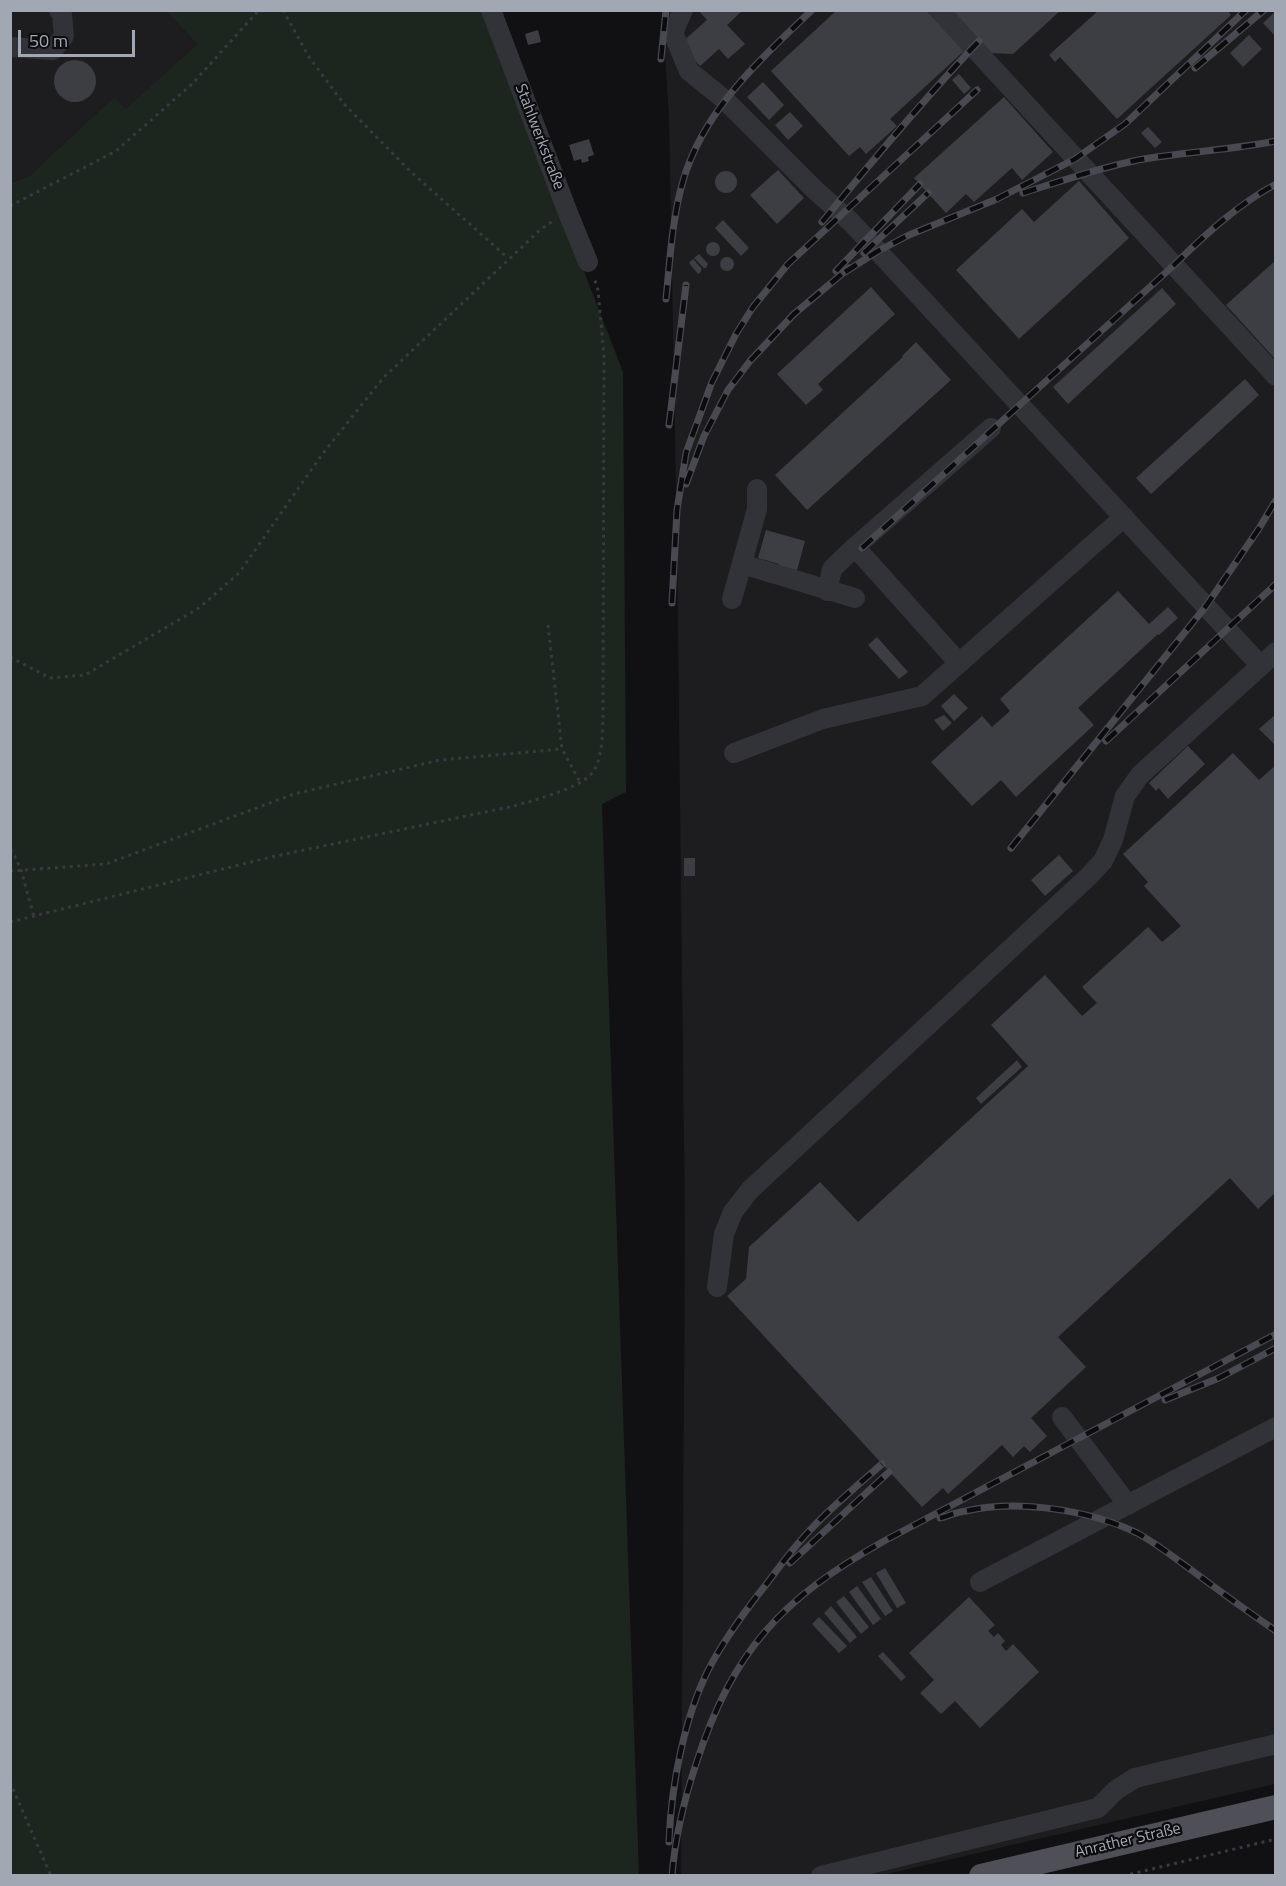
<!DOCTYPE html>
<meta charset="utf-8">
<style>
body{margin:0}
#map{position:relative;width:1286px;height:1886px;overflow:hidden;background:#111113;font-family:"Titillium Web",sans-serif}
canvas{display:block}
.frame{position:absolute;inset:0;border:12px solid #a2a7b4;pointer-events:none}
.scale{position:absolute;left:18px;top:30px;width:117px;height:27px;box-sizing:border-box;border:3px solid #a2a7b4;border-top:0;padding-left:8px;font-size:18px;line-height:21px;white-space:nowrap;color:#a2a7b4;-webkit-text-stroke:4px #0c0c0e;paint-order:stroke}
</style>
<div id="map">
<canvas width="1286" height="1886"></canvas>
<div class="frame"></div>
<div class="scale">50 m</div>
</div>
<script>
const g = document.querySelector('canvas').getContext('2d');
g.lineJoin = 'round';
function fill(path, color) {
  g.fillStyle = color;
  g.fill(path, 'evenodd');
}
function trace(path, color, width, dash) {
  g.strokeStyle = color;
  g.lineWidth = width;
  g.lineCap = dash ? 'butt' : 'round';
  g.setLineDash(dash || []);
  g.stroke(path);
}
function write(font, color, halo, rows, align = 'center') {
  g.font = font + ' "Titillium Web",sans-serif';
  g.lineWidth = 4.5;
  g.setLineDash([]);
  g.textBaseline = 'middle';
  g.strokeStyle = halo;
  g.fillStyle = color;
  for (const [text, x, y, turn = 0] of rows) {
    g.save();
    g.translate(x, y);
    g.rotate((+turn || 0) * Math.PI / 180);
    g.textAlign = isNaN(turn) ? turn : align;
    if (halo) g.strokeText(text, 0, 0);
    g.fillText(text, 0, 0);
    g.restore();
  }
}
const built = new Path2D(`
 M11,11H166L197,44L126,110L114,97L29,176L11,183Z
 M662,11H1275V1784L883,1875H681L685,1228L677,543L669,116Z`);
const green = new Path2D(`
 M166,11H483L623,372L626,792L602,804L639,1875L11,1876V183L29,176L114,97L126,109L197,44Z`);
const building = new Path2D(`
 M698,10H743L727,25L745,44L728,59L719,49L700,66L680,44L707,20Z
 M837,10H926L964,51L890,119L897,126L866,154L860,147L849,156L771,71Z
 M951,10H1061L1013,54L989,53Z
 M1099,10H1227L1231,15L1117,119L1060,57L1055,62L1049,55Z
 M1276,11V37L1263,23Z
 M538,30L541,42L528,45L525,34Z
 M1249,35L1262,49L1243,67L1230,53Z
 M54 81a21 21 0 1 1 42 0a21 21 0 1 1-42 0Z
 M959,74L971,88L964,94L952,80Z
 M763,82L784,105L769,120L747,97Z
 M1004,97L1053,152L1022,180L1012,168L974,202L966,194L946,213L914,178Z
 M790,112L803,126L788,140L775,125Z
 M1148,127L1162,142L1155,148L1141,133Z
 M589,139L594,155L588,157L589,161L582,163L581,159L574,161L569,145Z
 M778,170L804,198L777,224L750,195Z
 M715 182a11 11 0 1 1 22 0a11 11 0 1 1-22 0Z
 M1079,181L1129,238L1019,339L956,270L1022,209L1034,222Z
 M723,220L749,248L741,256L715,228Z
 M706 249a7 7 0 1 1 14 0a7 7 0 1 1-14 0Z
 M699,254L708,264L706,268H704L694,258Z
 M720 264a7 7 0 1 1 14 0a7 7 0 1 1-14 0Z
 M693,259L702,269L700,273L698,274L689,263Z
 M1276,260V360L1226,305Z
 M871,287L895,314L818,384L823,390L806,405L777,374Z
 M1162,288L1176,304L1068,404L1053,387Z
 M916,342L951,380L807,510L775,475L903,357L902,356Z
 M1245,379L1259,395L1151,494L1136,478Z
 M766,530L805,541L796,574L778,569L779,564L758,558Z
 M1118,591L1149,624L1168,607L1178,618L1159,635L1158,634L1078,708L1094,725L1016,797L1001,780L972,806L931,762L982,716L992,727L1010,711L1000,699Z
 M877,637L908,672L899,679L868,645Z
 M954,694L968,708L954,721L941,706Z
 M1276,714V746L1259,729Z
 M944,715L952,723L943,731L934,720Z
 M1188,746L1205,764L1168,799L1159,788L1156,791L1149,783Z
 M1233,753L1259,780L1276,765V1192L1258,1209L1230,1178L1058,1337L1086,1367L1031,1418L1047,1436L1030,1452L1024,1446L1013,1457L1002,1445L948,1494L943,1488L922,1507L727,1296L746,1279L749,1247L820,1182L858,1222L1028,1066L991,1025L1045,975L1082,1016L1097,1003L1082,987L1148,927L1162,942L1181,926L1144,886L1148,882L1123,854Z
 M1059,855L1073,871L1045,896L1031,880Z
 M684,858H695V876H684Z
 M1017,1060L1022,1067L981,1104L976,1098Z
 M885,1568L906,1603L897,1608L876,1573Z
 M871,1577L893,1611L885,1616L862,1582Z
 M857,1586L881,1619L873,1625L849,1592Z
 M844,1596L869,1627L861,1634L836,1602Z
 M969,1597L995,1625L988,1631L994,1637L998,1633L1005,1641L1001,1645L1006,1651L1013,1644L1039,1672L980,1728L955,1701L941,1714L920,1693L934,1680L909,1653Z
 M831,1606L857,1637L850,1643L824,1613Z
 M819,1617L847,1646L839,1653L812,1624Z
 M883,1652L906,1677L901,1681L878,1656Z`);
const path = new Path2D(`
 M283,10L309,57L344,104L411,172L508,258
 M10,206L116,151L193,83L259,10
 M548,625L562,749L580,782
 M10,657L50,678L85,675L199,608L239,573L321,456L383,378L541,229L553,221
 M10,850L13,852L21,870L34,917
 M10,871L106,864L294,794L440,760L562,749
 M10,922L271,857L514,806C534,800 579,789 592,773C602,761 603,732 603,717L604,356L598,290L594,278
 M10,1782L51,1876
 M1123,1876L1276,1839`);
const minor = new Path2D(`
 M491,10L568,213L588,262
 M683,10L673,33L689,71L725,100L815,190L851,222L1260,665
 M939,10L1276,376
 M10,47L53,50L64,36L62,15L59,10
 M855,547L959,663
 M742,564L855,598
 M827,591L832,569L855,547L991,428
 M732,599L757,509V489
 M734,753L823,719L922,696L1124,517
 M717,1287L724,1234L733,1212L750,1190L1088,877L1103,861L1113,840L1125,796L1140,775L1276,652
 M1062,1417L1128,1505
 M980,1582L1276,1427
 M821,1876L1098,1808L1116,1790L1135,1778L1276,1744`);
const major = new Path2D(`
 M981,1876L1276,1807`);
const rail = new Path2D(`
 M661,59L666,10
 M1195,68L1264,10
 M1023,193C1061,181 1099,168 1138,160C1184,152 1230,150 1276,141
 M822,222C873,160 924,99 979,41
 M864,253L928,193
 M836,271L920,184
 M845,272L878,251L909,235L997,199L1075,159L1125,124L1246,10
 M666,299C670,260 672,219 683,181C704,109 760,60 812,10
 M669,425L686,285
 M686,484L704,436L728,390L750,361L794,314L849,268
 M862,548L1174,265C1206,234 1237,205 1276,184
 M672,603L677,510L686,453L712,382L736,334L753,307L788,264L977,90
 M1106,741L1276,584
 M1011,848L1206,606L1258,530L1276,500
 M1165,1400L1219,1378L1276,1348
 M940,1518C948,1516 957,1512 966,1511C1017,1499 1090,1510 1137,1533C1156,1543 1173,1557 1190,1569C1218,1590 1247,1611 1276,1631
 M790,1563L889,1472
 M669,1842C671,1785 685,1711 713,1661C729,1633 748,1607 768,1582C782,1563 797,1543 814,1526C835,1504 859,1484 882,1464
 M672,1876C675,1837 684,1800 696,1764C733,1650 781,1599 884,1541L1276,1334`);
const streetNames = [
 ["Stahlwerkstraße",539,137,69],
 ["Anrather Straße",1128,1841,-13]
];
fill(built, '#1d1d20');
fill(green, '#1d251f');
fill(building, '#3d3e43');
trace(path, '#383a3f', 3, [3, 4.5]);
trace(minor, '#323338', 20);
trace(major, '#4e4f57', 24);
trace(rail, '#494a51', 7);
trace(rail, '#0c0c0e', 4.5, [14]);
write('16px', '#a2a7b4', '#0c0c0e', streetNames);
</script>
